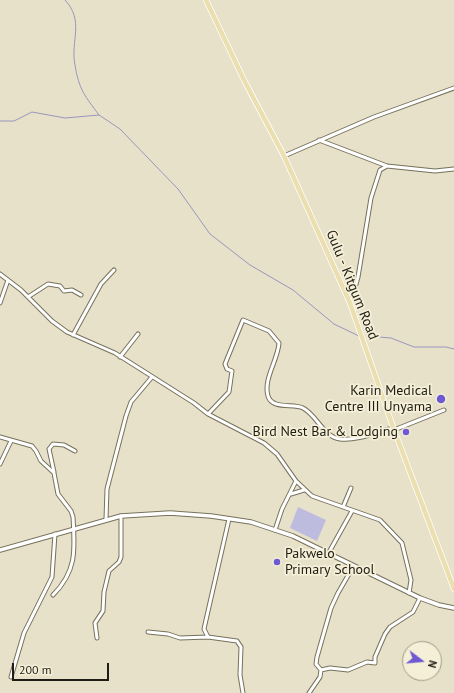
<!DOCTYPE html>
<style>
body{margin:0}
#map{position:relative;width:454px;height:693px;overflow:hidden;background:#e8e1ca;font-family:"PT Sans",sans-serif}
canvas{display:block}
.north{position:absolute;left:402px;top:641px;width:40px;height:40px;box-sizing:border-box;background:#f5efd7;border:1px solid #9f9b89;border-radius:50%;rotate:106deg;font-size:11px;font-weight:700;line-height:16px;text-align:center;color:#1e1c14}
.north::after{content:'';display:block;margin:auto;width:14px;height:18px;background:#6e59d3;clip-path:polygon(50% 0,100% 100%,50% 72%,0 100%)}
.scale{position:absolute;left:12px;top:663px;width:97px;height:18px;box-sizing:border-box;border:2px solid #1e1c14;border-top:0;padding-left:5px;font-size:12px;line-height:14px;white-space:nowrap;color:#1e1c14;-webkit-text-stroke:3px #f5efd7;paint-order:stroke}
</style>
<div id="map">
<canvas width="454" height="693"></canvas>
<div class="north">N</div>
<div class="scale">200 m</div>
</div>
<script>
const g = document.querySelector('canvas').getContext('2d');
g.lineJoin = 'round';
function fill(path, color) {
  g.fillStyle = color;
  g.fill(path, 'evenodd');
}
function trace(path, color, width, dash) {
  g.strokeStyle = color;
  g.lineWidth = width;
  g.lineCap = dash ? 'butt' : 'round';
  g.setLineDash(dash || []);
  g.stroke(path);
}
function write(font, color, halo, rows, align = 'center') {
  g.font = font + ' "PT Sans",sans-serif';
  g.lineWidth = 3.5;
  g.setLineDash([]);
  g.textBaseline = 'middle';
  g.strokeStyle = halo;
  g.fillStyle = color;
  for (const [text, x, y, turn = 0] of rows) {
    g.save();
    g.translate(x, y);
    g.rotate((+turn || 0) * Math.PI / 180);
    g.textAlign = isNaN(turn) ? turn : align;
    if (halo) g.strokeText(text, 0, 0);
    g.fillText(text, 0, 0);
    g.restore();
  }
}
const green = new Path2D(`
 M298,507L326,520L317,541L290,528Z`);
const stream = new Path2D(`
 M65,0C85,21 70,41 75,65C79,90 85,96 99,115
 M0,121H14L32,112L65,118L99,115L120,129L178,189L210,234L250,265L293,290L334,324L359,336
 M367,336L391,338L414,347H446L454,349`);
const minor = new Path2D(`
 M319,140L387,166L435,171L454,169
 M284,156L374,117L454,88
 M0,274L21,290L52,321L67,332L115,353L194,403L208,414L264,443L277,454L296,481L312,496L380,520L402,543L411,580L409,593
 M28,297L48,284L60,286L64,291L72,290L81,295
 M351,302L358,277L371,198L380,170L387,166
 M0,303L8,280
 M73,335L101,284L114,270
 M120,357L138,334
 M208,414L229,392L232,371L227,369L225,364L243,320L269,331L279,343C278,360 263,379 268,396C272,410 294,403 303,408C317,415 323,437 340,439C357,441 377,432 393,428
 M394,430L444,410
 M0,437L32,446L36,451L41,461L54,473L58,494L71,511L73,517C75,550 77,571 53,595
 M0,464L11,441
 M54,472L49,449L53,444L64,445L75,451
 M291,494L304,490
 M343,507L351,488
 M106,519L107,489L126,416L131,402L152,377
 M275,530L282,509L296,481
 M328,554L352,511
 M148,632L168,634L180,638L208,637L237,641L241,647L240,675L243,693
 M208,637L204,629L206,620L229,519
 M97,638L95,623L103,611L104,592L109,571L119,562L121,557V516
 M321,670L330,668L348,670L367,662L375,663V657L385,634L390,627L413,612L420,598
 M321,670L316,664L317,657L331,608L338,593L353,567
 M11,677L24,633L52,577L55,534
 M309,693L320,677L321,670`);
const tertiary = new Path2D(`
 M0,550L121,516L170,513L211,516L251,522L293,536L420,598L439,605L454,608`);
const primary = new Path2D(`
 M206,0L245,82L284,156L350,303L393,427L454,589`);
const markers = [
 [441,399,5,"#6e59d3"],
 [406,432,4,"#6e59d3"],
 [277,562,4,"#6e59d3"]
];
const streetNames = [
 ["Gulu - Kitgum Road",352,285,68]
];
const poiNames = [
 ["Karin Medical",432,391],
 ["Centre III Unyama",432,407],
 ["Bird Nest Bar & Lodging",398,432],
 ["Pakwelo",285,554,"left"],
 ["Primary School",285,570,"left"]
];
fill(green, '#bdbcdf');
trace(stream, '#9796bb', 1);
trace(minor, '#76715c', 5);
trace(tertiary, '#76715c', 5.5);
trace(primary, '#fff', 6);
trace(minor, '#fff', 3);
trace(tertiary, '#fff', 3.5);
trace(primary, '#ebdeaf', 4.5);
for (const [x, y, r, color] of markers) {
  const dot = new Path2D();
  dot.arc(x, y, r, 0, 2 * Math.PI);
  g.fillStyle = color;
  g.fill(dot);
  trace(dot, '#f5efd7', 1.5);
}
write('14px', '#1e1c14', '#f5efd7', streetNames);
write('14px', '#1e1c14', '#f5efd7', poiNames, 'right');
</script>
